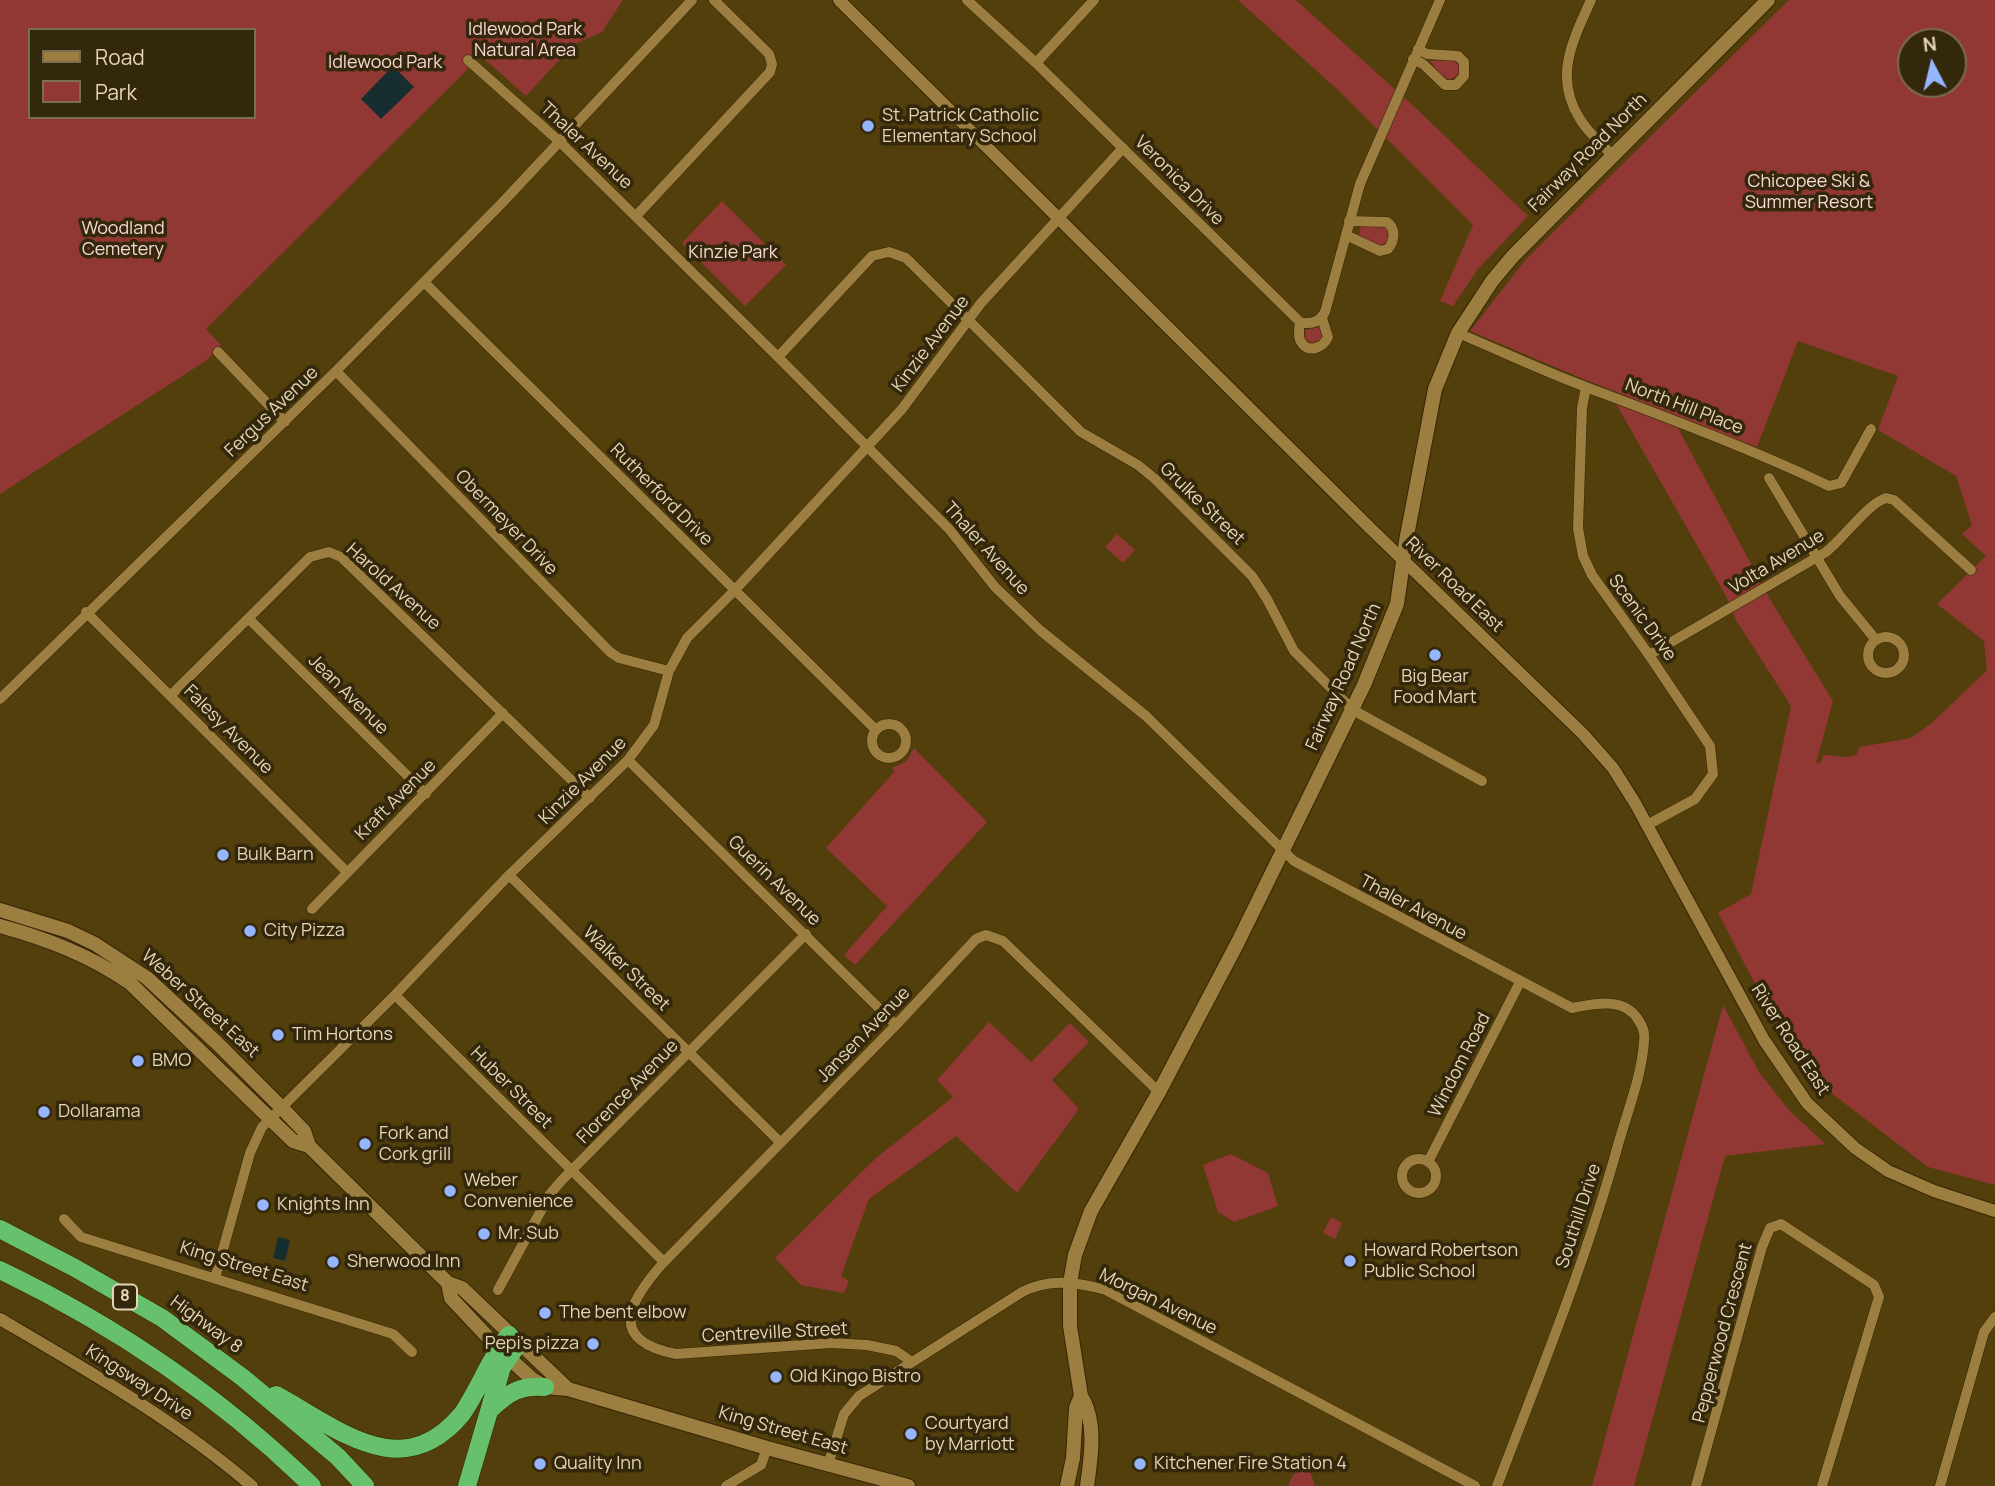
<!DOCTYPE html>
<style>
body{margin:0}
#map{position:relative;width:1995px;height:1486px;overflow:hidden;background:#533f0c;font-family:Manrope,sans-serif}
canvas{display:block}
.legend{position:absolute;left:28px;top:28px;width:228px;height:91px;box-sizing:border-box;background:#33270c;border:2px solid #7a6d50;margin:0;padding:9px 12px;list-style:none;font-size:21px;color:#e4d5b7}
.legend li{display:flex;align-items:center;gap:14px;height:35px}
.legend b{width:35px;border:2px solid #7a6d50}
.north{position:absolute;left:1897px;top:28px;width:70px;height:70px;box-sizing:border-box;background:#33270c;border:2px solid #7a6d50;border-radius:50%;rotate:353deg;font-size:19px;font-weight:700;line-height:28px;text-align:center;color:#e4d5b7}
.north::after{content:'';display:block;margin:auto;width:24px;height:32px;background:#95b6fd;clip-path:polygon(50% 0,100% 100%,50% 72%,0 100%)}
</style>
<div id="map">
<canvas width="1995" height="1486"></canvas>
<ul class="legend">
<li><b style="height:9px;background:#9b7e40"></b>Road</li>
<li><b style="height:19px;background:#913734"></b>Park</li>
</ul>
<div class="north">N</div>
</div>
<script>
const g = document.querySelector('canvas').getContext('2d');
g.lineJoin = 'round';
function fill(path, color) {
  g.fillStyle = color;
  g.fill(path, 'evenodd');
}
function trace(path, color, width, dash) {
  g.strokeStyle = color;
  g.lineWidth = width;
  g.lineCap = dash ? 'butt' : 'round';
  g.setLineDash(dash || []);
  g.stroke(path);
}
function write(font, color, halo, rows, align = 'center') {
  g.font = font + ' Manrope,sans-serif';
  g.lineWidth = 7;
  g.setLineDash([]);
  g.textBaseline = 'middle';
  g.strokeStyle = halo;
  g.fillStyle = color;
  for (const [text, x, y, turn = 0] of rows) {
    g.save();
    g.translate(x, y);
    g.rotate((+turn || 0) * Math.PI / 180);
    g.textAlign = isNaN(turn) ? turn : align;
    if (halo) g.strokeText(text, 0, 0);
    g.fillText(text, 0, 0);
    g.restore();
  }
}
const green = new Path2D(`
 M0,0H623L602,32L573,45L526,96L481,56L206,329L221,345L207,360L0,494ZM30,30H254V117H30Z
 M1238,0H1296L1420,112L1528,216L1478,269L1453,306L1440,301L1473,225L1338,90Z
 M1789,0H1995V1185L1928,1167L1835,1096L1802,1060L1753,980L1718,913L1751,894L1791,706L1736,620L1726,596L1616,404L1678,428L1771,601L1833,701L1816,763H1820L1824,755L1847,757L1856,755L1860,747L1911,738L1933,722L1987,670L1984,641L1937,604L1986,556L1962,534L1972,525L1956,476L1878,430L1898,376L1798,341L1757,447L1583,379L1470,331L1527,258ZM1911,42H1953V84H1911Z
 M1452,59L1459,65L1460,73L1450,80L1442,77L1430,61Z
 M722,201L786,265L745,306L682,243Z
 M1361,225L1386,227L1390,235L1387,242L1379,246L1359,236Z
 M1320,327L1322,339L1312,343L1306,340L1305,330Z
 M1117,534L1135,550L1123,563L1105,547Z
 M914,748L987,822L855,965L844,955L887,906L826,848L895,771L892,768L907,761Z
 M1723,1005L1759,1072L1788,1109L1825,1144L1725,1156L1634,1486H1592Z
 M989,1022L1031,1062L1070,1023L1089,1042L1052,1080L1079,1109L1017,1193L956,1136L869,1199L841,1276L849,1281L844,1293L801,1285L775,1258L876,1158L953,1097L937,1080Z
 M1231,1154L1268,1173L1278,1206L1234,1222L1218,1212L1203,1165Z
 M1331,1217L1342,1223L1335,1239L1323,1233Z
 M1304,1468L1310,1472L1315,1486H1289C1289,1479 1296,1470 1304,1468Z`);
const water = new Path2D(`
 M393,66L414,87L381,119L361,99Z
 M278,1237L290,1240L285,1261L273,1258Z`);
const minor = new Path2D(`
 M967,0L1036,63L1300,322C1311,325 1320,322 1325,312L1360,184L1440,0
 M1591,0C1573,40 1553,77 1580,119C1588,133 1602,144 1613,156
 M1413,59L1423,64L1445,85H1456L1464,76V62L1458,56L1427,54L1418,49
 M468,60L560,142L778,357L949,529L995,587L1041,631L1146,716L1294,861L1572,1008C1595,1004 1625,996 1639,1021C1643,1027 1645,1035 1644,1041C1642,1076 1627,1112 1618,1145C1586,1261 1540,1373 1497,1486
 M1036,63L1094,0
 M636,216L770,72L772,64L769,54L714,0
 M1346,235L1380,251L1388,249C1395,240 1396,229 1387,222L1349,221
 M424,282L875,729
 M1300,322C1299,328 1298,334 1300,340C1307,355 1323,348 1328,337L1322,318
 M1458,333C1501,351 1543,371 1586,387C1668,418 1749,448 1829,486L1841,483L1871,429
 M218,352L285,422
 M778,357L872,256L889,252L906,258L1081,432L1138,465L1155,479L1252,576L1267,599L1294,651L1353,710L1482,781
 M336,371L610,652L619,658L669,671
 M1586,387L1582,408L1578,528L1583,556L1592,575L1649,655L1710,746L1713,774L1695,799L1649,824
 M1769,478L1840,596L1876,640
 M86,612L347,872
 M249,619L426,794
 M1868 655a18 18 0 1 1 36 0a18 18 0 1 1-36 0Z
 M1649,655L1826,552C1844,538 1867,504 1886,498L1894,500L1971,570
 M171,695L310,557L329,552L341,557L590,798
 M0,699L336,371L502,203L692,0
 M872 741a17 17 0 1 1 34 0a17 17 0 1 1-34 0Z
 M628,760L896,1025
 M509,875L781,1143
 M312,909L503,713
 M395,995L664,1262
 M1402 1176a17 17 0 1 1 34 0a17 17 0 1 1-34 0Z
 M1428,1162L1520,982
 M64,1219L81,1237L393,1334L412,1352
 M215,1278L250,1153L262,1127L395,995L509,875L628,760L654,725L669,671L687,638L734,591L902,409L981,303L1123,148
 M498,1290L550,1194L562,1180L806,934
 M912,1362L896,1351L867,1345L831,1343L676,1354C606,1340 629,1301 664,1262L896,1025L976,939L986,935L1003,941L1159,1092
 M828,1465L844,1414L859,1396L1022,1292C1049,1278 1077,1282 1106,1290L1475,1486
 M726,1486L761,1465L767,1448
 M1696,1486L1762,1247L1770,1228L1781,1224L1874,1285L1879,1297L1822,1486
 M1940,1486L1984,1332L1995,1317`);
const tertiary = new Path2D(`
 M839,0L1369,527L1583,734L1613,768L1635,803L1764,1040L1807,1103L1855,1148L1888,1171L1934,1191L1995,1211
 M0,1319C87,1370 175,1420 252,1486`);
const secondary = new Path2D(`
 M0,910L68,931L95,944L147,978L218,1044L281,1107L304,1131L309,1146
 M0,926C47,939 89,955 130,983L293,1141L309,1146L448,1283L462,1288L568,1389
 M448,1283L451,1298L498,1348L532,1379L545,1387L568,1389L767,1448L908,1486
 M1081,1396C1097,1421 1091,1458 1087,1486
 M1067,1486L1073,1458L1076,1408L1081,1396L1070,1326V1283L1075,1255L1091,1211L1159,1092L1237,944L1364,685L1397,604L1406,541L1435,389L1458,333L1492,281L1513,256L1768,0`);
const motorway = new Path2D(`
 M0,1229L75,1268L162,1318L242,1377L338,1457L365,1486
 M0,1270C114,1325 221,1397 312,1486
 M276,1395C339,1429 402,1486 462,1414C480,1388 489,1359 509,1335
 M491,1409C509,1392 521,1385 545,1387
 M467,1486L502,1367L518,1344`);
const markers = [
 [868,126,7,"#95b6fd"],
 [1435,655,7,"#95b6fd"],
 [223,855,7,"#95b6fd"],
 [250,931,7,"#95b6fd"],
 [278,1035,7,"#95b6fd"],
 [138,1061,7,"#95b6fd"],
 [44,1112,7,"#95b6fd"],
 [365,1144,7,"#95b6fd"],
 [450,1191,7,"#95b6fd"],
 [263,1205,7,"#95b6fd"],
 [484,1234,7,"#95b6fd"],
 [1350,1261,7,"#95b6fd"],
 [333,1262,7,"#95b6fd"],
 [545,1313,7,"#95b6fd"],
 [593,1344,7,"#95b6fd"],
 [776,1377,7,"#95b6fd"],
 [911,1434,7,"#95b6fd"],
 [540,1464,7,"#95b6fd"],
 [1140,1464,7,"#95b6fd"]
];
const shields = [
 [125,1297,24]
];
const shieldNames = [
 ["8",125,1297]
];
const parkNames = [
 ["Idlewood Park",525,30],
 ["Natural Area",525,51],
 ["Idlewood Park",385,63],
 ["Chicopee Ski &",1809,182],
 ["Summer Resort",1809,203],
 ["Woodland",123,229],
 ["Cemetery",123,250],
 ["Kinzie Park",733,253]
];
const poiNames = [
 ["St. Patrick Catholic",882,116],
 ["Elementary School",882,137],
 ["Big Bear",1435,677,"center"],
 ["Food Mart",1435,698,"center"],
 ["Bulk Barn",237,855],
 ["City Pizza",264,931],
 ["Tim Hortons",292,1035],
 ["BMO",152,1061],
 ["Dollarama",58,1112],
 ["Fork and",379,1134],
 ["Cork grill",379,1155],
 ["Weber",464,1181],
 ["Convenience",464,1202],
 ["Knights Inn",277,1205],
 ["Mr. Sub",498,1234],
 ["Howard Robertson",1364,1251],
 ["Public School",1364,1272],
 ["Sherwood Inn",347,1262],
 ["The bent elbow",559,1313],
 ["Pepi's pizza",579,1344,"right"],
 ["Old Kingo Bistro",790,1377],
 ["Courtyard",925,1424],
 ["by Marriott",925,1445],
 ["Quality Inn",554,1464],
 ["Kitchener Fire Station 4",1154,1464]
];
const streetNames = [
 ["Thaler Avenue",586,146,43],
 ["Fairway Road North",1588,153,-45],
 ["Veronica Drive",1179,181,45],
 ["Kinzie Avenue",931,344,-53],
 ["North Hill Place",1684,407,21],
 ["Fergus Avenue",272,412,-44],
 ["Rutherford Drive",661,495,45],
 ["Grulke Street",1202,504,44],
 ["Obermeyer Drive",506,523,46],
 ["Thaler Avenue",986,549,48],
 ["Volta Avenue",1777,562,-31],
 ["River Road East",1454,585,44],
 ["Harold Avenue",393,587,42],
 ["Scenic Drive",1642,618,54],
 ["Fairway Road North",1344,677,-66],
 ["Jean Avenue",348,695,45],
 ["Falesy Avenue",228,730,45],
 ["Kinzie Avenue",583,781,-45],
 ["Kraft Avenue",396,800,-45],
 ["Guerin Avenue",774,881,44],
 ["Thaler Avenue",1413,908,28],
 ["Walker Street",626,969,44],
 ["Weber Street East",200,1004,42],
 ["Jansen Avenue",864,1035,-46],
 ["River Road East",1790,1040,57],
 ["Windom Road",1460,1065,-63],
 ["Huber Street",511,1088,45],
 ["Florence Avenue",628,1092,-46],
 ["Southill Drive",1579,1216,-72],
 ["King Street East",244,1267,17],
 ["Morgan Avenue",1158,1302,26],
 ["Highway 8",206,1325,36],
 ["Centreville Street",775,1333,-3],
 ["Pepperwood Crescent",1723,1333,-75],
 ["Kingsway Drive",139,1383,33],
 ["King Street East",783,1431,16]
];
fill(green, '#913734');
fill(water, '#172e31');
trace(minor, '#352604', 11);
trace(tertiary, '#352604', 14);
trace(secondary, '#352604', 16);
trace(motorway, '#352604', 19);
trace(minor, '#9b7e40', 10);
trace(tertiary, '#9b7e40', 12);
trace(secondary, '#9b7e40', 14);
trace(motorway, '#67c06b', 18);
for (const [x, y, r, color] of markers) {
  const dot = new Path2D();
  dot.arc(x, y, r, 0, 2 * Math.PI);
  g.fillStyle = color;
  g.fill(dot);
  trace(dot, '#33270c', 2.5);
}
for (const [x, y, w] of shields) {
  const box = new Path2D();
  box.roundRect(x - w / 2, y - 12.5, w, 25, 5);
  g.fillStyle = '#33270c';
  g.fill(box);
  trace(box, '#e4d5b7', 2);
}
write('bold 16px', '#e4d5b7', null, shieldNames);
write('18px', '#f6d7d3', '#33270c', parkNames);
write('18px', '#e4d5b7', '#33270c', poiNames, 'left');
write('18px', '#e4d5b7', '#33270c', streetNames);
</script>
